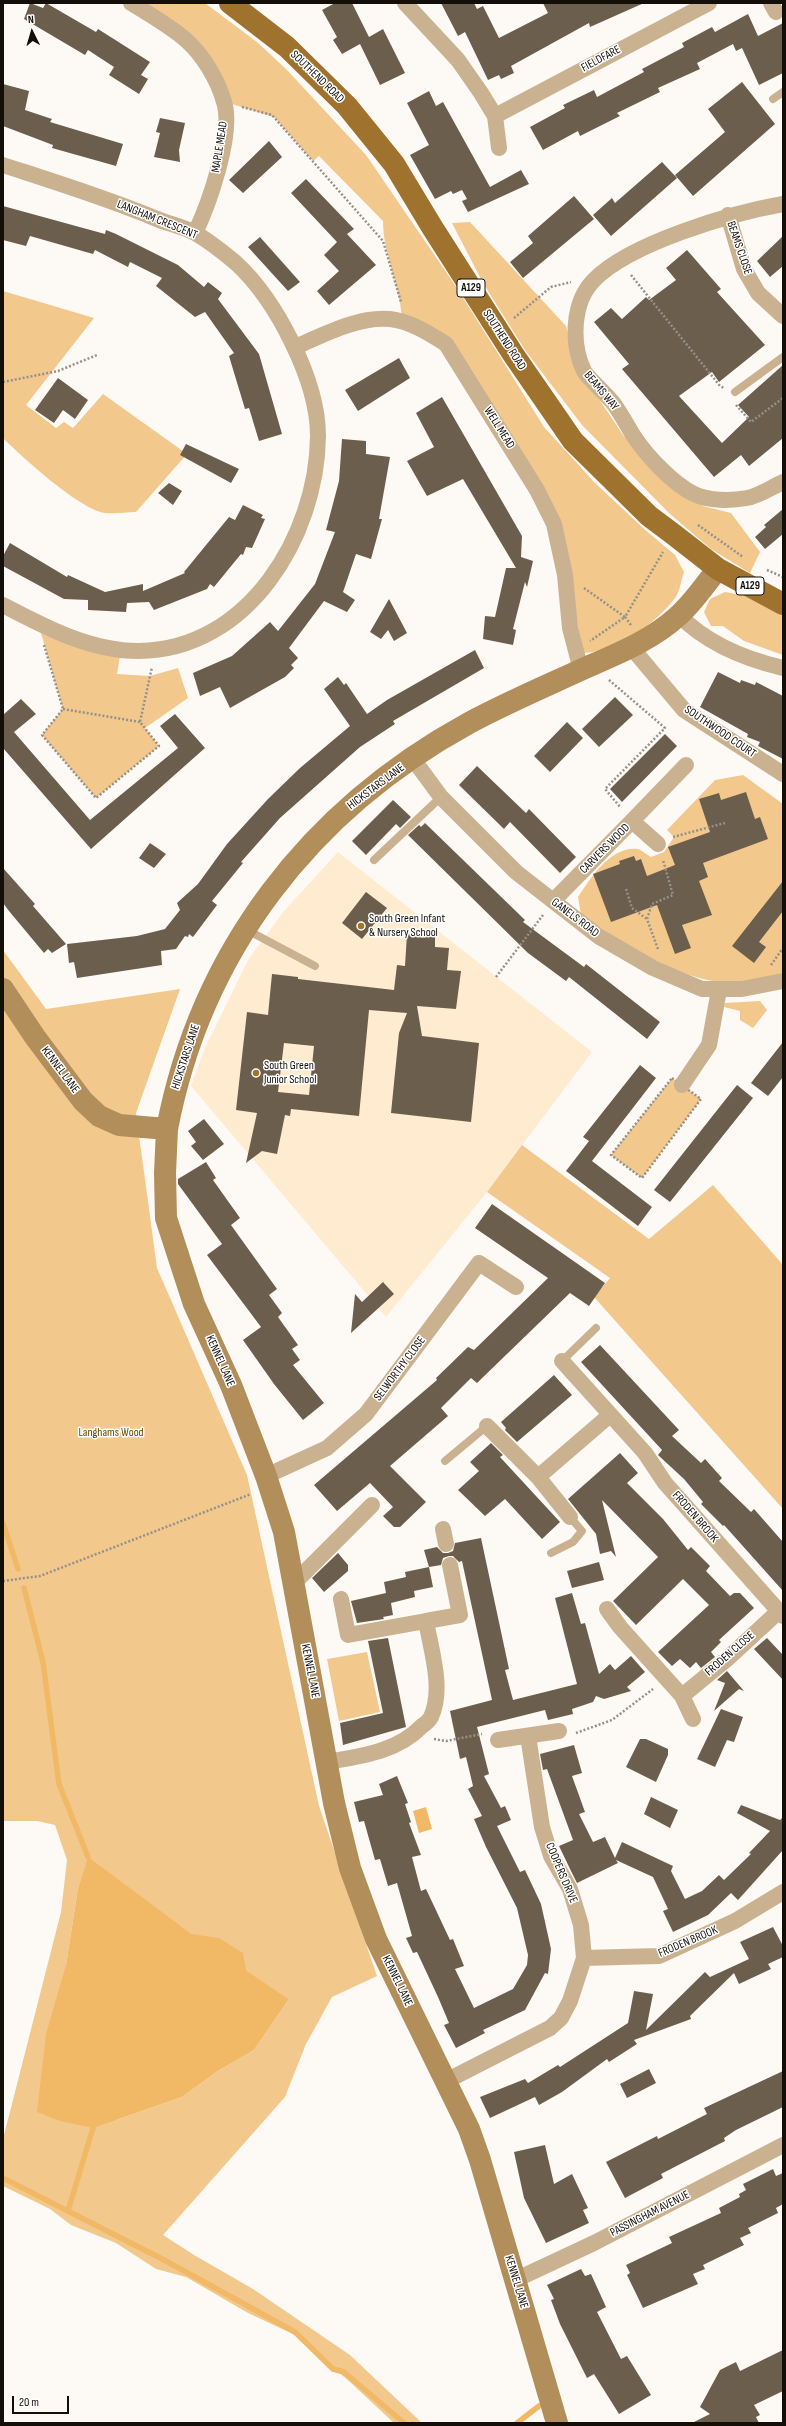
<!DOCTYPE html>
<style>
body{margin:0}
#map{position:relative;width:786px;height:2426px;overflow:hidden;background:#fdfaf6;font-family:"Sofia Sans Condensed",sans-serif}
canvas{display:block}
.frame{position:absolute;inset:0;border:4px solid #130e08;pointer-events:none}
.north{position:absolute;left:12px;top:12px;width:40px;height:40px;-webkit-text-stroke:3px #fff;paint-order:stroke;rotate:355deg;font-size:11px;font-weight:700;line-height:16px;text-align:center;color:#130e08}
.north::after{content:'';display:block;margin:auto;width:14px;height:18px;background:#130e08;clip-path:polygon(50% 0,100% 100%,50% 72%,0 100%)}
.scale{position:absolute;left:12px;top:2396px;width:57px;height:18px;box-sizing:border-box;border:2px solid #130e08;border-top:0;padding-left:5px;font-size:12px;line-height:14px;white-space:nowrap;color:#130e08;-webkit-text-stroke:3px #fff;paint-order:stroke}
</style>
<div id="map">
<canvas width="786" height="2426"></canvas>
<div class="frame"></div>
<div class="north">N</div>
<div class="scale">20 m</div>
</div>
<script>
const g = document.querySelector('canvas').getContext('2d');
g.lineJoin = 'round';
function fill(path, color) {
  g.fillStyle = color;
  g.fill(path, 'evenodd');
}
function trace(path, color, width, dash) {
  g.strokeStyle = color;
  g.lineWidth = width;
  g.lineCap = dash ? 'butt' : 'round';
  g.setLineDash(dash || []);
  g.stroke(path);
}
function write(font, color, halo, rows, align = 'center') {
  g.font = font + ' "Sofia Sans Condensed",sans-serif';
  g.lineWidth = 3;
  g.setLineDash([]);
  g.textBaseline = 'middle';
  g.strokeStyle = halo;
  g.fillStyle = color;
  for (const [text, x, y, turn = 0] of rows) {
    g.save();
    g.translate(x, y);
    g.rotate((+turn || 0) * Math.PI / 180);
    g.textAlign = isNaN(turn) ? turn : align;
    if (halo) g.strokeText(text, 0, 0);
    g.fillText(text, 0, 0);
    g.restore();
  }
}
const built = new Path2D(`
 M338,852L592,1052L487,1192L386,1317L191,1086L204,1050L248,960L284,911Z`);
const green = new Path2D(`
 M136,3H205L257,42L286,69L366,155L457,288L544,427L594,482L643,528L675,555L684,572C681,580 680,592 675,598C657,623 614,652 584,653L554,524L446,344L402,323C402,288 383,256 383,221L319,156L313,161L274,117L225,102L217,79Z
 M470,222L566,326L576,365L623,435L666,478L703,506L731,513L760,552L750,573L711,549L669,513L582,425L525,350L483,283L452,223Z
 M3,291L94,318L26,405L56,428L64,422L73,428L103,394L187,454L136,512C126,512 115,514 105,513C79,509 22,457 3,438Z
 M725,592L747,596L783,616V655L744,641L723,626H711L704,612L710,599Z
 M38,623L121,650L117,674L150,676L178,668L188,698L145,728L159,746L96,798L42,735L63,709Z
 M743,775L783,804V974C769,977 745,986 732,984C676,979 627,946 581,915L578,897C591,878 610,846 638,849C642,850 647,855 651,857L664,852L674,837L667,830L715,780Z
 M3,950L46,1009L180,989L136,1113L157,1268L247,1475L319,1806L377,1976L332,1997L306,2044L285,2097L163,2235L194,2255L253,2289L350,2355L422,2423H394L350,2382L295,2335L248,2313L186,2277L156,2269L116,2243L71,2225L50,2209L3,2186V2139L61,1912L67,1860L55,1825L37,1821H3ZM88,1858L192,1934L289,1999L254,2050L218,2071L182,2097L116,2120L66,1965L78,1888Z
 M760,1001L767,1010L753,1028L740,1020V1011L724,1007L725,1003Z
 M672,1078L701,1099L642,1178L611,1155Z
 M522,1145L649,1239L713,1185L783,1265V1509L594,1297L610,1278L487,1192Z
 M367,1652L380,1712L339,1721L327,1659Z`);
const water = new Path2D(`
 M426,1807L432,1829L419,1833L413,1811Z
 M88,1857L192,1934L219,1938L243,1953L246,1970L289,1999L254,2050L218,2071L182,2097L93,2128L60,2121L37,2112L46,2034L66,1965L78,1888Z`);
const stream = new Path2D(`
 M3,1523L18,1569
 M24,1588L43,1662L59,1784L88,1857
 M3,2178L166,2261L295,2332L333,2369L344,2372L404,2423
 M68,2211L93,2128
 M517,2423L539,2406`);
const building = new Path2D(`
 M30,3L43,8L46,3L96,32L98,29L150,62L141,75L148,79L139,94L109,75L114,67L88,50L85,55L24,19Z
 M335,3H352L369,37L383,29L405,73L380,85L360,44L342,54L333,40L337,37L322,10Z
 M441,3H474L477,9L483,6L499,38L548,13L543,3H644L590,27L589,23L511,66L514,73L501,79L499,75L488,80L465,32L458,36Z
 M748,14L758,36L783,23V73L759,85L742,48L736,51L733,44L697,63L700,69L658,88L660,92L617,113L620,116L580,136L578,131L543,150L530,127L565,108L563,105L594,90L597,97L644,72L642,69L684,47L682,43L712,27L715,32Z
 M742,82L775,124L693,196L675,175L725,132L708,109Z
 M3,84L29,91L25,110L52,119L50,122L123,144L116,166L52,148L53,145L3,126Z
 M429,91L436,106L443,102L490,187L521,170L529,184L468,212L462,201L467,199L462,190L453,194L451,191L435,199L410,155L429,145L407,103Z
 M160,118L185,123L179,150L180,162L154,157L160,133L156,132Z
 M269,141L282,157L243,193L229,180Z
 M662,162L677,178L611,236L593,215L612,198L615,203Z
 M306,179L354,229L347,234L376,265L329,305L317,291L339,271L324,255L337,242L291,193Z
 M574,196L594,219L523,278L510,262L533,243L528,236Z
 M3,206L105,234L106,230L116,234L178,265L204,287L208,282L222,293L218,299L259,354L282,434L259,441L249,408L245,409L229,356L234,353L205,312L195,317L156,286L162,278L130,262L128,267L95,250L93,254L30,236L26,246L3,240Z
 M783,236V266L770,277L757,261Z
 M260,237L300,282L288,291L248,247Z
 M687,250L721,289L717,292L765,345L719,382L712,372L679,396L722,443L749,417L738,405L783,365V438L749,466L741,455L714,477L622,369L629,364L594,322L611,308L622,319L646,297L649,300L676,280L666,268Z
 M399,358L410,378L358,411L345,390Z
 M58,378L88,400L75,419L63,410L54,423L35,410Z
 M442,397L522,536L521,557L533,561L527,587L525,582L513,629L516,630L513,645L483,639L485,616L495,617L506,568H516L463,479L427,496L407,461L434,447L416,413Z
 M342,439L366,441V454L390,457L379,519H382L371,559L356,554L343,592L355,600L347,612L324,601L289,648L298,658L291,665L294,668L285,677L230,708L220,687L200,696L193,673L232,656L270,622L278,631L315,584L335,532L326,530L339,481Z
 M186,444L239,469L231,483L180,455Z
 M169,483L182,491L173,505L158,493Z
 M243,505L263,515L261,518L265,519L252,548L246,547L243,555L241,554L214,587L210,584L207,589L154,610L149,602L127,603L126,612L88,610V600L64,599L3,566V556L10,543L67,577L68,575L105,592L143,584V591L185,573L184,572L229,517L235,520Z
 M783,509V534L765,549L755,537L766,527L764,525Z
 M389,599L407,633L394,641L388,630L381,639L370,632Z
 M475,650L484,668L393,721L395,724L360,747L280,818L241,862L243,863L212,901L217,905L193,937L189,934L188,937L185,936L176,949L161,951L162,965L77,978L74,962L69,963L67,944L137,936L165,929L180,910L177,903L198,884L227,844L268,799L300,768L350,726L324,689L338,677L344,685L346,683L367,714L387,700Z
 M718,672L740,683L741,680L755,685L756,682L783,696V759L758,746L760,742L747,737L748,734L700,707Z
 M615,697L633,715L599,747L582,729Z
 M21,699L36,714L14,732L90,820L178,748L160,726L175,714L205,748L91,849L3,748V715Z
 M567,722L583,738L550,772L534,756Z
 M665,734L677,746L622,802L610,789Z
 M477,766L526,813L529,809L576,857L560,873L510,822L504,829L459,785Z
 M746,792L755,819L760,817L768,839L703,863L708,877L699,881L712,915L682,925L691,948L675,954L657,905L611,922L593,874L620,864L619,861L634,856L636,861L641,859L647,876L675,865L668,847L710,832L699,799L719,793L721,800Z
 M393,800L411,817L400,828L396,824L366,855L352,841Z
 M425,823L525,920L523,922L584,967L586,964L660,1022L647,1039L569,977L566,981L528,953L408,835L419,825L421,827Z
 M150,843L166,854L154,868L139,858Z
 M3,868L35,904L33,906L66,944L52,953L48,949L44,953L9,911L3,903Z
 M783,881V911L759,942L766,947L754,963L732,946Z
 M366,892L387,908L362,939L342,923Z
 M407,934L435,937V947L449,948L447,970L461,971L456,1009L417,1006L422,1036L479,1043L471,1122L391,1113L399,1033L407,1013L369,1010L359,1116L291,1109L290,1116L285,1115L277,1154L262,1151L246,1163L257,1113L236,1110L247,1012L268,1015L272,974L298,977V979L394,990L397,965L405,966ZM284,1043L314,1046L309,1095L278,1092Z
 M783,1042V1077L768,1096L751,1083Z
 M640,1065L656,1078L592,1161L652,1207L638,1226L566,1171L589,1141L583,1137Z
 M737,1085L753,1098L670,1202L654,1190Z
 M204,1119L224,1144L203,1160L191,1146L196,1142L188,1131Z
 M206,1162L216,1178L213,1180L240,1218L231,1225L277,1289L269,1295L282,1313L278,1317L298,1345L292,1349L300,1360L293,1365L324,1403L303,1420L274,1384L243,1340L261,1327L207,1255L222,1244L178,1184V1179Z
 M492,1204L605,1283L589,1306L570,1293L477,1383L471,1378L441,1408L448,1416L390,1466L426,1502L400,1527H394L383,1516L393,1507L370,1483L337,1511L314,1485L437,1380L436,1378L468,1347L474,1350L548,1278L475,1228Z
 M383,1282L394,1294L351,1333L355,1294L362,1302Z
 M600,1345L679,1430L672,1436L701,1463L705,1459L722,1478L719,1481L751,1512L754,1509L783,1542V1591L724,1525L723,1526L701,1504L703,1502L684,1479L658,1455L662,1450L581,1362Z
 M554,1375L572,1395L517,1442L505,1430L506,1428L501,1422Z
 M491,1443L503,1455L500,1457L560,1522L542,1539L505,1499L485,1516L458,1490L479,1471L470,1462Z
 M620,1453L638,1473L627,1483L663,1519L688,1550L691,1547L710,1566L706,1571L730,1596L734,1593H740L754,1608L719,1640L721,1642L711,1652L715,1657L701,1668L696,1662L690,1668L680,1659L672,1666L658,1652L709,1605L683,1579L636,1625L613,1601L658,1557L602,1500L616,1557L611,1551L600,1554L596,1534L568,1499Z
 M481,1538L509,1669L505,1670L513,1700L577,1684L555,1598L572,1593L581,1624L585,1623L599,1674L610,1664L615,1670L631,1656L645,1672L627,1687L631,1691L604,1699L596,1696L593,1702L572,1709L573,1714L548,1720L545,1710L477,1727L489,1774L484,1776L501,1808L505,1806L511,1820L497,1826L520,1872L525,1870L541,1904L551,1949L548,1974L545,1973L525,2010L483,2030L485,2033L456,2048L444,2025L449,2023L438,1997L417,1952L413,1953L406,1938L412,1936L397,1883L388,1886L380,1859L375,1860L364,1821L359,1822L354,1802L383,1795L379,1784L397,1776L408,1803L405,1804L411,1822L409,1823L421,1855L412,1857L421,1891L426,1889L450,1940L453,1939L464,1966L455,1969L474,2008L513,1989L527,1965L528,1955L517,1908L486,1847L474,1819L482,1816L468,1789L473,1786L466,1757L460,1759L450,1711L492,1700L462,1561L459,1562L453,1556H449L443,1558L441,1565L429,1567L424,1550L437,1547L443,1553H448L453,1551L455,1543Z
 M338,1553L348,1565V1571L324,1592L312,1578Z
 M599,1562L604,1580L572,1588L567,1571Z
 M429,1567L433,1587L414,1591L415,1597L391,1603L393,1615L383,1617L384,1619L357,1623L351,1601L386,1593L384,1582L406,1577L405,1572Z
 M388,1638L406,1727L343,1745L340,1723L383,1713L368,1641Z
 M767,1638L783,1655V1680L754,1649Z
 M727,1671L744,1691L739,1689L714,1711L725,1683L717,1680Z
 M721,1709L743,1717L734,1742L727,1740L715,1767L697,1759Z
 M640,1739H646L668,1749V1755L656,1782L626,1767Z
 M574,1745L582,1773L572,1776L585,1812L579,1814L593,1842L605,1837L615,1858L622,1842L673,1866L671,1871L685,1899L702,1891L719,1875L724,1880L751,1854L749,1853L770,1831L737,1813L741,1805L780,1820L783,1817V1850L738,1900L731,1893L708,1915L673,1932L663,1911L668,1909L653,1877L616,1860L618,1863L577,1883L572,1873L559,1846L573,1840L547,1769L543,1770L540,1754Z
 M651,1797L678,1810L670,1828L644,1814Z
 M773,1927L783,1946V1957L768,1964L771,1969L739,1984L734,1973L690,2016L691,2019L634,2040L637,2044L609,2062L607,2059L562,2092L539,2105L535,2097L490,2118L480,2097L525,2079L528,2083L558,2065L560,2067L628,2023L634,1991L653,1994L646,2030L705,1972L710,1977L749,1959L740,1942Z
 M649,2069L656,2083L627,2098L620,2084Z
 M783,2071V2107L736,2130L724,2138L725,2141L661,2174L663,2178L625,2198L606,2162L657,2136L658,2139L707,2114L704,2108Z
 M545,2145L554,2184L572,2174L588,2208L583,2210L589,2223L546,2243L524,2198L514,2152Z
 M773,2169L776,2176L783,2173V2204L776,2208L778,2213L748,2228L751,2233L740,2238L744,2245L703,2265L705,2269L693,2274L698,2284L643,2308L627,2275L630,2273L626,2265L672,2243L669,2237L721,2213L719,2208L740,2197L739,2194L746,2190L743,2184Z
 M581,2269L585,2276L591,2274L606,2307L597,2312L621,2359L627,2356L651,2395L619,2414L594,2374L587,2378L560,2324L551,2300L554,2299L547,2285Z
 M783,2350V2391L754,2405L760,2415L756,2417L759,2423H692L710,2414L700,2407L720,2370L736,2362L740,2371Z`);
const path = new Path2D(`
 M242,107L272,115L383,241L401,302
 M631,275L720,386L724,388
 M514,318L551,287L571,282
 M3,382L58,371L97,355
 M736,405L751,422L783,398
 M698,525L743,557
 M767,570L783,577
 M584,588L625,617L590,641
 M631,625L625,617L663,552
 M44,645L63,709L42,735L96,798L159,746L140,722L152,667
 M609,680L665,728L605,789L621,808
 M63,709L140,722
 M673,837L725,823
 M626,889L632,908L647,919
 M658,949L647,919L652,904L673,895L663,860
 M771,965L783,948
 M496,977L543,915
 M672,1078L701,1099L642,1178L611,1155Z
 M3,1581L40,1576L251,1494
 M576,1733L612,1720L653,1689
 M434,1739L446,1741L482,1734`);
const lane = new Path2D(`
 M773,99L783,92
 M735,392L783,357
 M374,860L441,797
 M247,930L315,966
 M562,1361L596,1328
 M445,1461L487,1426
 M551,1553L573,1542L582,1531L570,1517`);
const street = new Path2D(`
 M131,3C149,14 170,26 186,40C203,55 218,80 224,102C234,133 209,204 195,233
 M405,3L458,60L481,93L495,116L499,148
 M771,3L776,12
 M495,116L709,3
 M3,165C55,182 107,198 157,219C169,224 184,227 195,233C209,241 224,253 236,263C276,300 318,380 318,436C317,536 248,650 139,651C90,651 45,627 3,605
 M783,204C732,213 630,243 594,280C572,302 571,344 584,371C587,377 608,396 614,404C621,414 627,425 633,435C646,455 673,484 694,494C709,501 731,501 747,498C759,496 772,487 783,482
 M728,215L744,269L758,293L783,316
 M295,347C323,335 358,316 390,319C410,321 430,334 446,344L537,490L554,524L565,575L570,628L581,670
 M679,615C707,644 745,659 783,668
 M631,647L684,710L783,774
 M413,759L441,797L516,872L598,936L653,968L702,989H742L783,981
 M632,821L686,765
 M553,901L632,821L658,844
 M682,1085L709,1045L719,990
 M562,1361L645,1453L665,1483L783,1616
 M487,1426L538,1477L610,1415
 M266,1476L327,1448L366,1414L479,1263L516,1287
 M538,1477L570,1517
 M443,1529L446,1544
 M294,1583L372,1505
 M341,1599L348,1635L426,1621
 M607,1609L620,1627L682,1696L693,1719
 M682,1696L727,1659L778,1612
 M498,1740L559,1731
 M327,1762C361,1756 397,1752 422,1726C425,1724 429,1721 431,1717C444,1689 431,1650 426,1621L460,1615L450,1565
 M584,1958L659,1956L735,1921L783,1892
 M446,2081L550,2028L561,2018L570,2001L584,1958L581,1925L570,1889L551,1856L542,1827L528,1736
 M515,2280L594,2243L783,2145`);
const secondary = new Path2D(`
 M3,989L35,1037L83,1101L99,1116L119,1125L167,1129L165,1173L166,1218L194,1304L231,1385L266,1476L284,1532L334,1803L350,1868L376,1939L469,2129L480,2160L557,2423
 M167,1129C201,951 310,810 469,723C506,703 546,686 585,668C617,654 652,640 678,616C693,603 705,584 718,569`);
const primary = new Path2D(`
 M230,3L287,47L347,106L394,164L432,227L513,354L573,441L649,516L673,534L718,569L783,604`);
const markers = [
 [361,926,4,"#a37427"],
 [256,1073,4,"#a37427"]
];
const shields = [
 [471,288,28],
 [750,586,28]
];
const shieldNames = [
 ["A129",471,288],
 ["A129",750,586]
];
const streetNames = [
 ["FIELDFARE",601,59,-28],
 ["SOUTHEND ROAD",317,77,44],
 ["MAPLE MEAD",220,147,-81],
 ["LANGHAM CRESCENT",157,220,22],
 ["BEAMS CLOSE",739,248,71],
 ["SOUTHEND ROAD",504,340,57],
 ["BEAMS WAY",601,391,50],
 ["WELL MEAD",499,428,58],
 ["SOUTHWOOD COURT",720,732,34],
 ["HICKSTARS LANE",376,787,-37],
 ["CARVERS WOOD",605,849,-45],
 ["GANELS ROAD",575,918,37],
 ["HICKSTARS LANE",186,1057,-72],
 ["KENNEL LANE",60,1070,53],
 ["KENNEL LANE",220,1361,66],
 ["SELWORTHY CLOSE",400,1369,-53],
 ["FRODEN BROOK",695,1517,49],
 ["FRODEN CLOSE",730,1654,-41],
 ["KENNEL LANE",310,1671,79],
 ["COOPERS DRIVE",561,1873,67],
 ["FRODEN BROOK",688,1942,-23],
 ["KENNEL LANE",397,1981,64],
 ["PASSINGHAM AVENUE",650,2214,-27],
 ["KENNEL LANE",516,2282,73]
];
const poiNames = [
 ["South Green Infant",369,919],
 ["& Nursery School",369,933],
 ["South Green",264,1066],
 ["Junior School",264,1080]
];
const parkNames = [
 ["Langhams Wood",111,1433]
];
fill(built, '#ffebcf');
fill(green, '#f2c88d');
fill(water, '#f1b966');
trace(stream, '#f1b966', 5.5);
fill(building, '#6b5e4d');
trace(path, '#94908b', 2.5, [2, 2]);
trace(lane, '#cab290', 8);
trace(street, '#cab290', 16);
trace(secondary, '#b28e5a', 22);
trace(primary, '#9f732e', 22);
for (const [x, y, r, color] of markers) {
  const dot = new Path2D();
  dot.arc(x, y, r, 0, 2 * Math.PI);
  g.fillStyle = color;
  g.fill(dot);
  trace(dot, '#fff', 1.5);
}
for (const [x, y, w] of shields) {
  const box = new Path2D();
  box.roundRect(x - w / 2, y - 9, w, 18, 3);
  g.fillStyle = '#fff';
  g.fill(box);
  trace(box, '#130e08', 1);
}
write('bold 11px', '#130e08', null, shieldNames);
write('12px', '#130e08', '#fff', streetNames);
write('12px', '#130e08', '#fff', poiNames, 'left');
write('12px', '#6a4600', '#fff', parkNames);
</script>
